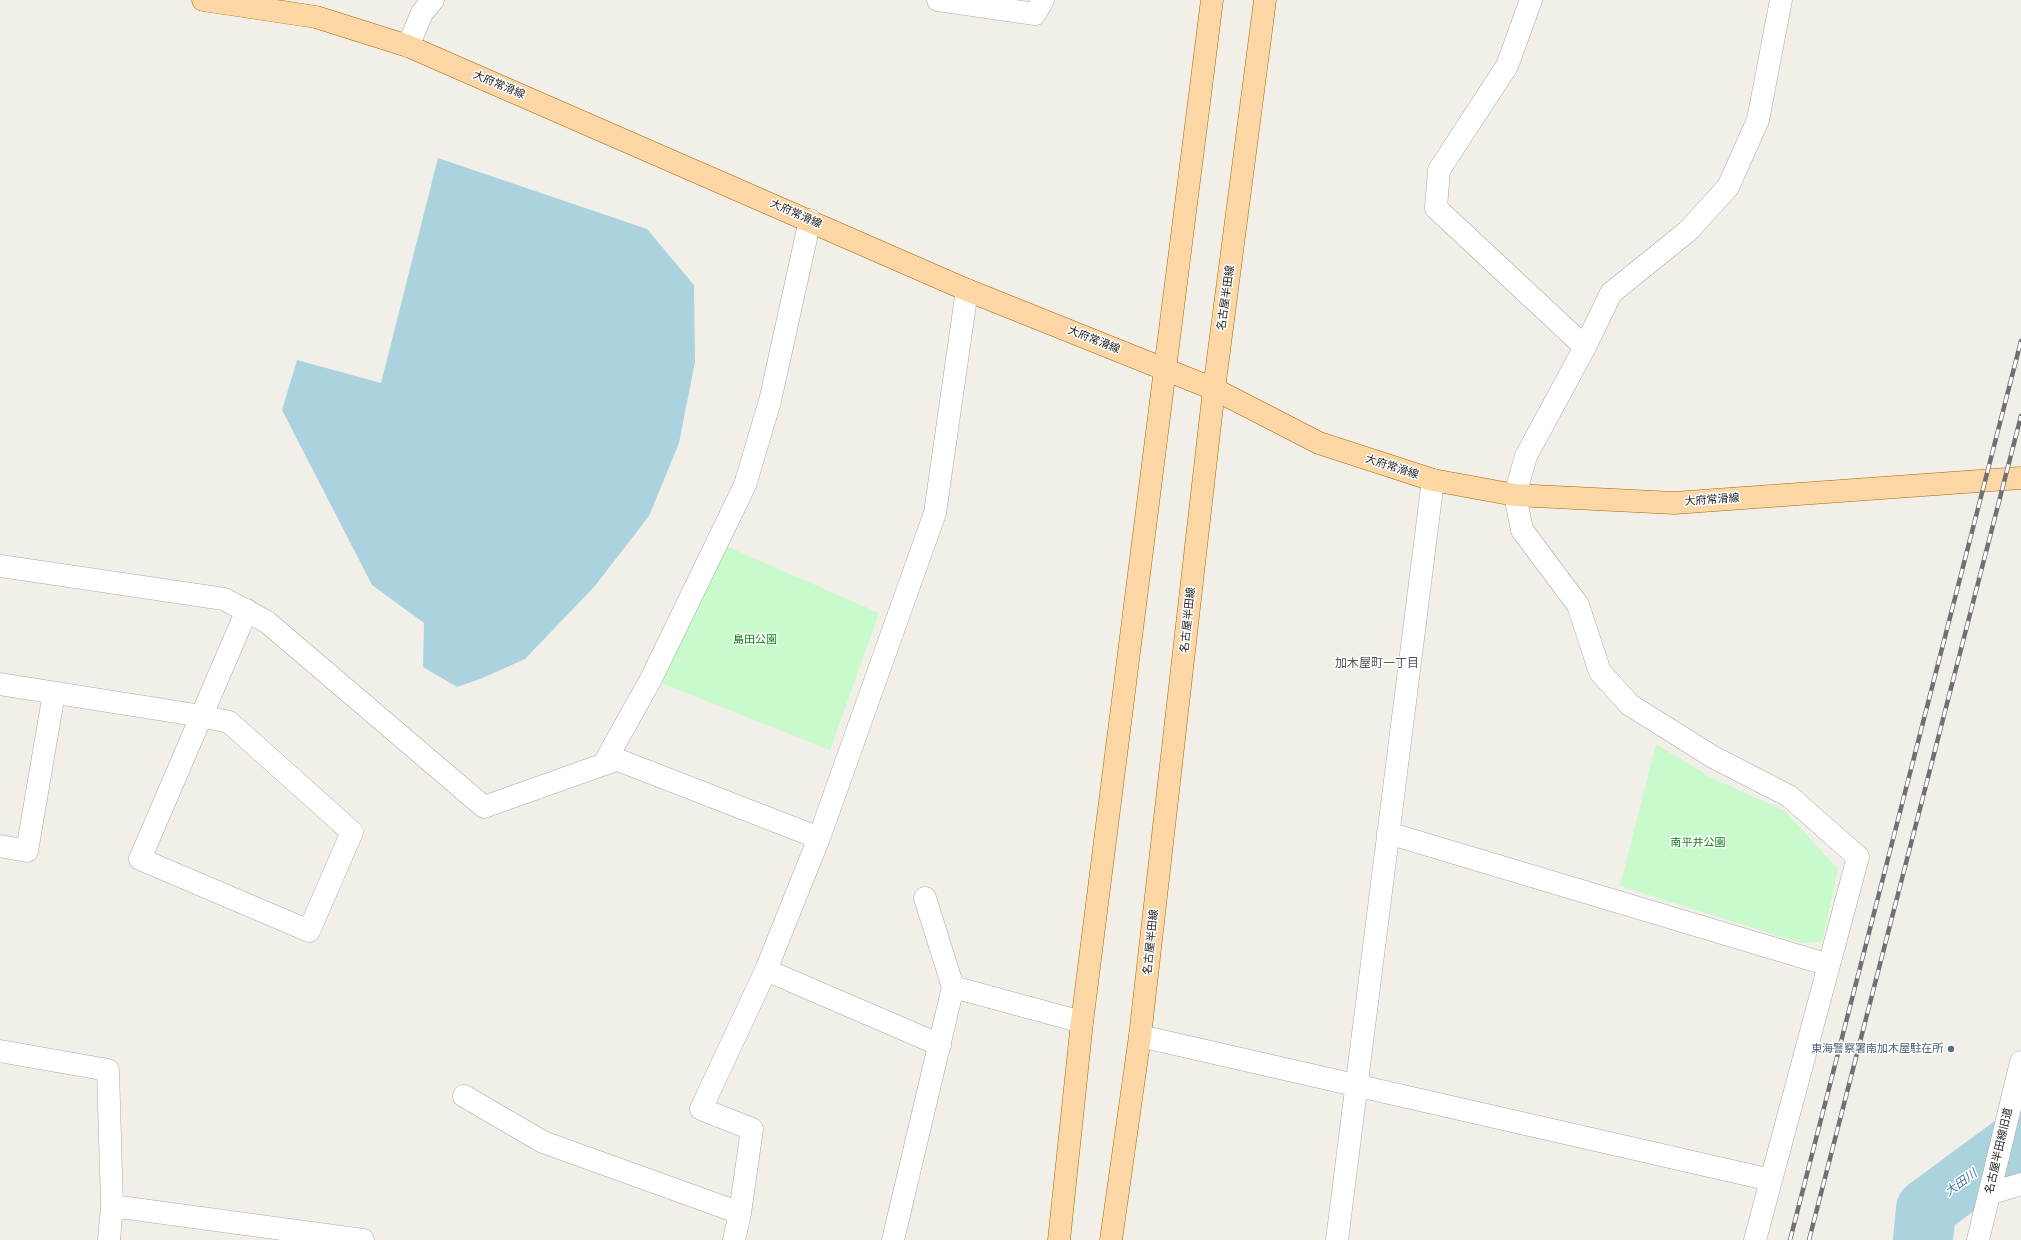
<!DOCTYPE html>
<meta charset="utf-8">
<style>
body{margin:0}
canvas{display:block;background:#f2efe9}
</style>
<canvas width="2021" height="1240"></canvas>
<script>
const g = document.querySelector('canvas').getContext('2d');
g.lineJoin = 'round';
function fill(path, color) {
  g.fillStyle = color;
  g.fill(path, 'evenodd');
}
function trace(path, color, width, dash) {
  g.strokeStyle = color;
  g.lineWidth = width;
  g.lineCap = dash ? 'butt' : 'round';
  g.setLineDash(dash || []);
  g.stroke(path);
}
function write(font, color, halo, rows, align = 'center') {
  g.font = font + ' Rubik,"Noto Sans JP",sans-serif';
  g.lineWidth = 3;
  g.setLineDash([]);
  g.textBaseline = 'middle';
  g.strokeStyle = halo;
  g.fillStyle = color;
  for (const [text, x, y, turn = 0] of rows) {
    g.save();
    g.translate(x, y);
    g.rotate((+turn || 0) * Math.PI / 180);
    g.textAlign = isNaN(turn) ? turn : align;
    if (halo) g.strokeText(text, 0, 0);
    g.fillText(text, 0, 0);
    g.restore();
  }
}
const park = new Path2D(`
 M717,542L879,613L830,750L651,679Z
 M1656,744L1710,777L1785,811L1838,869L1822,942L1801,943L1620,886Z`);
const water = new Path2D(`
 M438,158L647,229L694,285L695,362L679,443L649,516L594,587L525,659L480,679L457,687L423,667L424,623L372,585L282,410L297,360L381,383Z`);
const river = new Path2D(`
 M1923,1240L1926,1209L2021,1139`);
const minor = new Path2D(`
 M938,0L1035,14L1043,0
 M1531,0L1507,66L1439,170L1436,208L1585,347
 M408,46L422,13L433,0
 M0,566L224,599L267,622L484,807L616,760
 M0,684L202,716L229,722L352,832L309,931L140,859L247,610
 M1388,833L1829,965
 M819,838L935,513L967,290
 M0,846L27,851L54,693
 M766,970L940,1045
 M953,987L1082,1022
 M1140,1036L1771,1180
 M0,1051L108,1070L112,1206L109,1240
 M464,1096L543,1142L740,1213
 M1989,1194L2021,1184
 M112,1206L363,1240
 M734,1240L740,1213L752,1129L701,1109L766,970L819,838L608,756L651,679L745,485L770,401L810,220
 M893,1240L953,987L925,898
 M1337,1240L1433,480
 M1755,1240L1858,857L1789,796L1713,757L1630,705L1600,672L1578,605L1522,530L1515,495L1526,456L1585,347L1611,293L1688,231L1728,187L1758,120L1781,0
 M1978,1240L2021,1062`);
const major = new Path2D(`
 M203,0L316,17L408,46L967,290L1214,389L1319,443L1433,480L1515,495L1674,503L2021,478
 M1059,1240L1082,1022L1212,0
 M1111,1240L1140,1036L1214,389L1265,0`);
const rail = new Path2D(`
 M1790,1240L2021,341
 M1809,1240L2021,416`);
const markers = [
 [1951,1049,4,"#5c6f8a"]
];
const streetNames = [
 ["大府常滑線",499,85,23],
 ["大府常滑線",796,214,24],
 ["名古屋半田線",1226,298,-82],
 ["大府常滑線",1094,340,22],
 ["大府常滑線",1392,467,18],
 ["大府常滑線",1712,500,-4],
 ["名古屋半田線",1188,620,-84],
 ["名古屋半田線",1151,942,-84],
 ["名古屋半田線旧道",1999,1151,-77]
];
const parkNames = [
 ["島田公園",755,640],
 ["南平井公園",1698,843]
];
const serviceNames = [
 ["東海警察署南加木屋駐在所",1943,1049]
];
const neighbourhoodNames = [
 ["加木屋町一丁目",1377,664]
];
const waterNames = [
 ["大田川",1961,1183,-36]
];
fill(park, '#c8facc');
fill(water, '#aad3df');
trace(river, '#aad3df', 60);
trace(minor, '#a9a9a9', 23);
trace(major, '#a06b00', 23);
trace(minor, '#fff', 22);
trace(major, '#fcd6a4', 22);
trace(rail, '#707070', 4.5);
trace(rail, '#fff', 3, [9]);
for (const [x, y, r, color] of markers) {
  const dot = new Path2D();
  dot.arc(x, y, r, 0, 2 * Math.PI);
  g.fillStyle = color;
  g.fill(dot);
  trace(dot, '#fff', 1.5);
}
write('11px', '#222', '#fff', streetNames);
write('11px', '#0c8416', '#fff', parkNames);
write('11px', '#4e5e75', '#fff', serviceNames, 'right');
write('12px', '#555', '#fff', neighbourhoodNames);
write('italic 12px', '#4a7aab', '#fff', waterNames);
</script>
